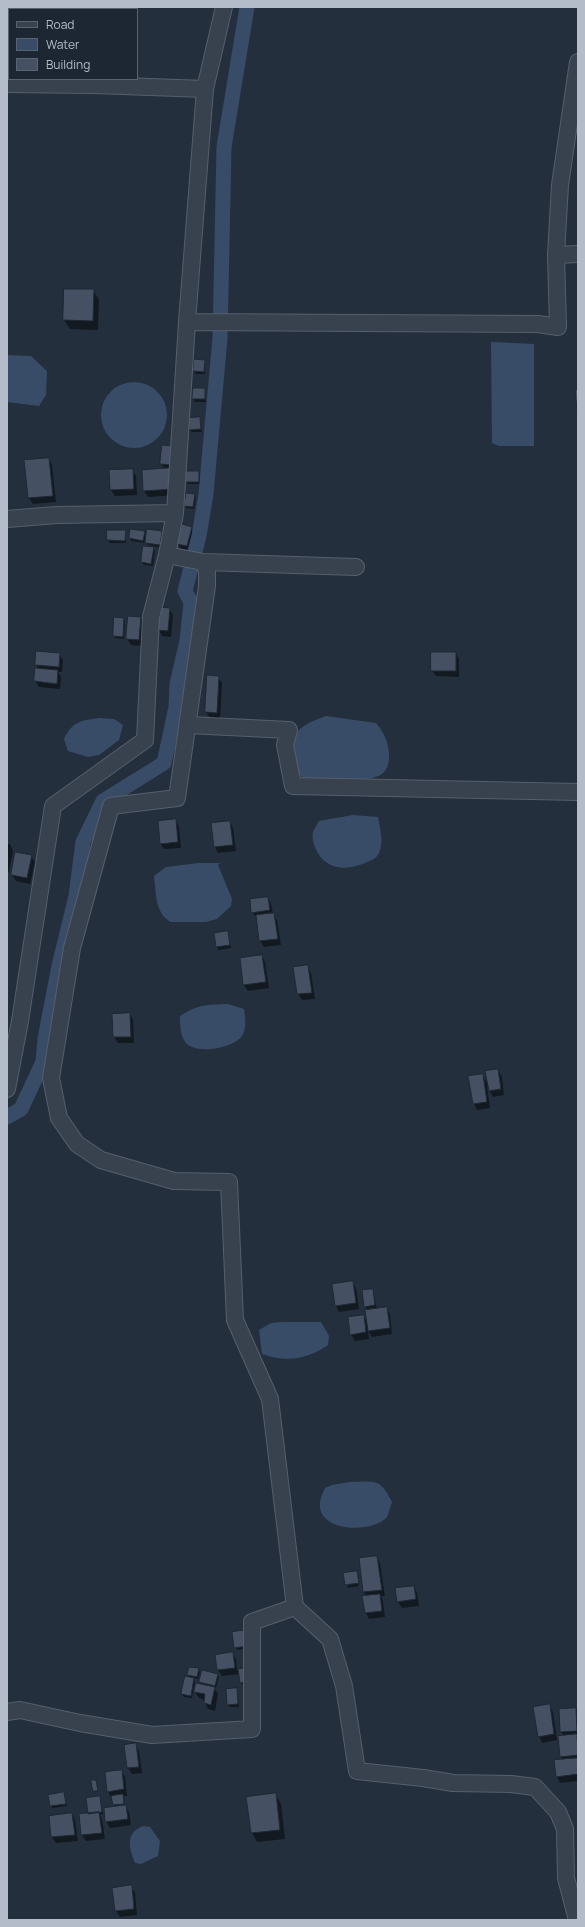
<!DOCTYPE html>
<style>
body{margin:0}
#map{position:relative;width:585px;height:1927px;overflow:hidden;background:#242f3e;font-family:Manrope,sans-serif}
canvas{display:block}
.frame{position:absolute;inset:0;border:8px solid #b4bcc9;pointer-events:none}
.legend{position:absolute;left:8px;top:8px;width:130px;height:72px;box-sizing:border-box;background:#1d2633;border:1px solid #59626f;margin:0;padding:5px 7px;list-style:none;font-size:12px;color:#b4bcc9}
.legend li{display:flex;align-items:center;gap:8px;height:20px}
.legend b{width:20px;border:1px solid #59626f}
</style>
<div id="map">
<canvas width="585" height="1927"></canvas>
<div class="frame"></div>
<ul class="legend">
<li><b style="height:5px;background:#38414e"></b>Road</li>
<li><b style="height:11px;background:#394c67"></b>Water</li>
<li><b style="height:11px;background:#455162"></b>Building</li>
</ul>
</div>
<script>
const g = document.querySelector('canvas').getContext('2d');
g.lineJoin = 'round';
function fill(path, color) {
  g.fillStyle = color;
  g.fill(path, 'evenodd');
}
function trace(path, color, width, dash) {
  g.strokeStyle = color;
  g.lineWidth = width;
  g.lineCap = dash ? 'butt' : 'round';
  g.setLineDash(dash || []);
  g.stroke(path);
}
const water = new Path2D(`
 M491,342L534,344V446H499L492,443Z
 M7,355L31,356L47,371L46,395L39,406L7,402Z
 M101 415a33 33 0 1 1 66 0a33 33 0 1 1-66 0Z
 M326,716L376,723C384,732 388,742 389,753C389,760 389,765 385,771C377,782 343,781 329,781C322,780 309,783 302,777C294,770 294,760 293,749C291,728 310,722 326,716Z
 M99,718L114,719L123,725L119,740L99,755L88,757L68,751L64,739C73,721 80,721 99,718Z
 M353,815L378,817C380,828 384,843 379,853C376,859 372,860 367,862C346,872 324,870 315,847C313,843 312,836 313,832C314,829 317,825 319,821Z
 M198,863H220L218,865L232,899L231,906L217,919L206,922H171C155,914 156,892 154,876L166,867Z
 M228,1004L244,1009C245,1018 247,1028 242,1036C233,1049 191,1056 184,1040C180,1033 180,1024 180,1016C199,1004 206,1005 228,1004Z
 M282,1322H321L329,1336L328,1345C308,1359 285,1363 262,1354L259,1330L271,1323Z
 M350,1482C376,1482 379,1477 392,1502C390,1507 389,1513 387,1517C372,1534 317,1532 320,1503C320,1498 323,1493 325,1488L332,1485Z
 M143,1826L150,1827L160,1841L158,1856L141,1864L135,1863C129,1848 125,1833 143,1826Z`);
const shadow = new Path2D(`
 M93,290L99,300L98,330L70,329L64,320Z
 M204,361L205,374H196L194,371Z
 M204,389L206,402H195L193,399Z
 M199,418L202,432H192L190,430Z
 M172,447L177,495L148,497L144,491L170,469L163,467L161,464Z
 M49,459L52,465L56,502L33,504L29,498L25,461Z
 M132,470L136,476L137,495L115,496L111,490Z
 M199,472L200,484H188L186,481Z
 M194,495L196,498L194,509L186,508L185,506Z
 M191,527L195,534L190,552L182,550L178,544Z
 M125,531L126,543H110L108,540Z
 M144,532L147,537L162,532L163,535L162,548L148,545L145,540V543L131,541L130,538Z
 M153,548L155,551L153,566L144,565L142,562Z
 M161,608L169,609L173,615L171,637L162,636L159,630Z
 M124,618L125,621L124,639L115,638L114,636Z
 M140,618L144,624L142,646L131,645L127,639Z
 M456,653L459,659V677L436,676L432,670Z
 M59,654L63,660L62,672H58L61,677L60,689L39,687L35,681L36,669H39L36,664Z
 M208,676L218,677L222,683L220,719L210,718L206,712Z
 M176,820L179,827L181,848L164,849L160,843Z
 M230,822L233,828L236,851L218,853L215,847L212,824Z
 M7,844H10L13,851L9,872H7Z
 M31,856L35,862L30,884L16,881L12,875Z
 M268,898L271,904L273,914L277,920L281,945L264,947L260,941L257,918L252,912Z
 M228,932L231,948L218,950L215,933Z
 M262,956L265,962L269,988L248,991L244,985L241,959Z
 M308,967L311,973L315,999L302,1000L298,994L294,968Z
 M130,1014L133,1020L134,1043H118L114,1037Z
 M498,1070L502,1077L504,1095L493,1097L487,1086L490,1108L477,1110L474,1104L482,1075L489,1085Z
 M352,1282L356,1288L359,1309L339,1312L336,1306Z
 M373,1290L377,1310L386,1308L390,1314L392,1334L372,1337L368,1330L369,1339L355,1341L351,1334L363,1316L368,1323V1311L365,1306Z
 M377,1557L380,1563L385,1596H381L383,1601L385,1617L369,1619L366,1613L367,1596L364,1592Z
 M356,1572L359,1586L348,1588L344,1574Z
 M414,1587L417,1593L419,1606L402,1608L398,1602L396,1589Z
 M233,1633L249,1648L237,1650Z
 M232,1653L236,1659L237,1670L248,1669L251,1684L242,1685L240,1674L222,1676L218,1670L216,1656Z
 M198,1669L200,1672L198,1679L193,1678L195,1682L192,1698L184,1697L182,1694L191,1678L188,1675Z
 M217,1674L219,1677L216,1688L214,1687L218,1694L215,1711L208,1709L205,1703V1700L199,1698L195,1692L202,1685L200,1681Z
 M237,1689L239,1707H230L228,1705Z
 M549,1705L553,1712L557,1740L542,1743L539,1736Z
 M576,1709L578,1714V1781L560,1783L557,1777L563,1760L561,1757L564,1737L561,1731Z
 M135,1745L139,1751L142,1773L132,1774L128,1768L125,1746Z
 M121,1771L125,1777L127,1796H123L125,1806L129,1812L131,1825L110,1828L106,1821L115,1807L108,1791Z
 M64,1793L67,1806L53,1808L51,1806Z
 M275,1794L281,1804L285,1839L257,1842L252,1833Z
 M99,1797L103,1814L100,1815L102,1819L105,1839L86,1841L82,1835L80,1815L89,1814Z
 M72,1814L75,1820L78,1841L56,1843L52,1837L50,1817Z
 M131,1886L135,1893L137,1915L120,1917L116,1911L113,1888Z`);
const canal = new Path2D(`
 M7,1117L21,1109L43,1062L45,1039L59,966L76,896L83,842L103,801L164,763L176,707L177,684L187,641L191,602L185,591L199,536L206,494L220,338L224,147L247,7`);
const building = new Path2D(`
 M64,289H94L93,321L63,320Z
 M194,359L205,360L204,372L193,371Z
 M193,388H205V399H192Z
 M578,389V421L575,390Z
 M200,417L201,429L189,430L188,418Z
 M162,445L173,446L171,465L160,464Z
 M49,458L53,496L28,498L24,460Z
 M172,468L174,489L143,491L142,470Z
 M133,469L134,489L110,490L109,470Z
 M185,471H199V482H185Z
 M186,493L195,494L193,507L184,506Z
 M182,524L192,527L187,546L177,544Z
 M130,529L145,531L143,541L129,538Z
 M147,529L162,531L160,545L145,543Z
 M107,530H126L125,541L107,540Z
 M143,546L154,547L151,564L141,562Z
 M160,607L170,608L168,631L158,630Z
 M128,616L141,617L139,640L126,639Z
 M114,617L124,618L123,637L113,636Z
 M36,651L60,653L59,667L35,665Z
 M431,652H456V671H431Z
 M35,668L58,670L57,684L34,681Z
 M207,675L219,676L217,713L205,712Z
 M176,819L178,842L160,844L158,821Z
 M230,821L233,845L214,847L211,823Z
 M15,852L32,855L27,878L11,875Z
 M268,897L270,910L251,913L250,899Z
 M274,913L278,939L259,941L256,915Z
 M228,931L230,945L216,947L214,933Z
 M262,955L266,982L243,985L240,958Z
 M308,965L312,993L297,994L293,967Z
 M130,1013L131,1037H113L112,1014Z
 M498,1069L501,1089L489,1091L485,1071Z
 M483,1074L487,1102L473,1104L468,1076Z
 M353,1281L356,1303L335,1306L332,1284Z
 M373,1289L375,1305L364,1307L362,1290Z
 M387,1307L390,1328L368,1331L365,1310Z
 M364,1315L366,1332L350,1335L348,1317Z
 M377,1556L382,1590L363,1592L359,1558Z
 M357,1571L359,1583L345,1585L343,1573Z
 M414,1586L416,1599L397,1602L395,1588Z
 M380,1594L382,1611L365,1613L362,1596Z
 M246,1630L248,1646L234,1648L232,1632Z
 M233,1652L235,1668L217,1670L215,1655Z
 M189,1667L199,1668L197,1677L187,1675Z
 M248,1668L250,1681L240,1683L238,1669Z
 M202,1670L218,1674L215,1686L199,1682Z
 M185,1676L194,1678L191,1696L181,1694Z
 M196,1683L215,1687L211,1705L204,1703L205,1694L194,1692Z
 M237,1688L238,1704L227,1705L226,1689Z
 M550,1704L554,1734L538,1737L533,1707Z
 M576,1708L577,1731L560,1732L559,1709Z
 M577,1734L578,1755L560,1757L558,1736Z
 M136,1743L139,1767L127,1768L124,1745Z
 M578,1758V1774L556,1777L554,1760Z
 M122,1770L124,1789L107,1792L105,1772Z
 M91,1780H96L98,1791H93Z
 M64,1792L66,1804L50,1806L48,1795Z
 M276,1793L280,1830L251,1833L246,1797Z
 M123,1794L124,1804L113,1805L111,1796Z
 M100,1796L102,1812L88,1814L86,1798Z
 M126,1805L128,1819L105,1822L104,1808Z
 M99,1812L102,1833L81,1835L79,1814Z
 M72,1813L75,1835L51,1837L49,1816Z
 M132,1885L134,1909L115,1911L112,1888Z`);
const street = new Path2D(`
 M7,84L95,85L205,89
 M556,255L578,254
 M187,322L538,324L558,327L556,255L560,185L578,62
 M7,519L57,515L175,513
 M167,555L203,562L356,567
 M203,562L207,570V586L177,798L111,806L72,948L51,1078L59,1118L77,1144L101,1160L174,1181L229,1182L235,1320L270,1399L295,1607L330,1639L344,1686L357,1771L423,1778L453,1783L511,1784L535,1787L558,1812L565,1829L566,1878L577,1920
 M188,725L289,730L285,745L293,786L578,792
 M7,1089L20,1021L53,806L145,740L151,617L167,555L175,513L187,322L205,89L224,7
 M7,1712L20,1710L80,1723L152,1735L252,1729V1622L295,1607`);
fill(water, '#394c67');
fill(shadow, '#0007');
trace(canal, '#394c67', 15);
fill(building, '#455162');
trace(building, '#1f2835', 1);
trace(street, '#565f6c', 18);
trace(street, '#38414e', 16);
</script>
